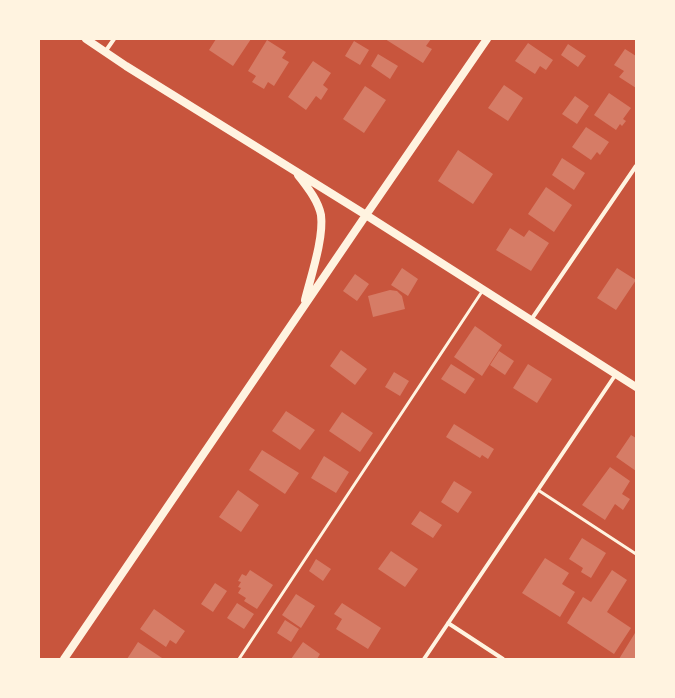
<!DOCTYPE html>
<style>
body{margin:0}
#map{position:relative;width:675px;height:698px;overflow:hidden;background:#c8553d;font-family:"Exo 2",sans-serif}
canvas{display:block}
.frame{position:absolute;inset:0;border:40px solid #fff3e0;pointer-events:none}
</style>
<div id="map">
<canvas width="675" height="698"></canvas>
<div class="frame"></div>
</div>
<script>
const g = document.querySelector('canvas').getContext('2d');
g.lineJoin = 'round';
function fill(path, color) {
  g.fillStyle = color;
  g.fill(path, 'evenodd');
}
function trace(path, color, width, dash) {
  g.strokeStyle = color;
  g.lineWidth = width;
  g.lineCap = dash ? 'butt' : 'round';
  g.setLineDash(dash || []);
  g.stroke(path);
}
const building = new Path2D(`
 M216,39H251L233,66L209,50Z
 M385,39H431L426,46L432,49L423,63Z
 M267,40L286,52L282,58L289,62L274,86L268,82L264,89L252,82L256,76L248,71Z
 M354,41L369,50L360,65L345,56Z
 M528,43L553,60L546,70L540,66L535,74L515,61Z
 M568,44L586,56L578,67L561,55Z
 M625,49L636,56V88L619,77L624,71L614,65Z
 M378,54L398,66L390,79L371,66Z
 M313,61L331,73L323,85L328,89L321,100L316,96L306,110L288,97Z
 M504,85L523,98L508,121L488,108Z
 M365,86L386,100L364,133L343,119Z
 M609,93L631,108L623,119L626,121L622,126L620,124L616,130L594,115Z
 M575,96L589,106L577,124L562,114Z
 M586,127L609,142L600,155L597,152L591,160L572,147Z
 M458,150L493,174L473,204L438,181Z
 M562,158L585,173L574,190L552,175Z
 M546,187L572,205L554,232L528,214Z
 M510,228L524,237L529,230L549,243L531,271L496,250Z
 M402,268L418,279L408,296L391,285Z
 M617,268L636,280L616,310L597,298Z
 M355,274L369,284L357,301L343,291Z
 M390,290L397,291L402,296L405,309L373,317L368,296Z
 M475,326L502,345L482,376L454,357Z
 M341,350L367,369L355,385L330,366Z
 M499,351L514,361L505,375L490,365Z
 M451,364L475,379L465,394L441,379Z
 M528,364L552,379L537,403L513,388Z
 M394,372L409,381L400,396L385,387Z
 M286,411L315,430L300,450L272,431Z
 M342,412L373,433L360,452L329,431Z
 M454,424L494,449L488,459L482,455L480,458L446,437Z
 M631,435L636,438V471L616,457Z
 M262,450L299,473L285,494L249,470Z
 M324,456L349,472L336,493L311,478Z
 M610,467L630,481L622,494L630,499L623,510L615,504L605,520L582,505Z
 M454,481L472,492L458,513L441,502Z
 M238,490L259,505L241,532L219,517Z
 M420,511L442,525L433,538L411,524Z
 M582,538L606,553L591,578L581,572L583,568L569,559Z
 M391,551L418,569L405,587L378,569Z
 M545,558L569,573L562,584L575,592L560,617L522,593Z
 M316,559L331,569L323,581L309,571Z
 M250,570L273,585L257,609L244,601L246,598L238,593L241,588L238,587L241,582L238,581L242,574L246,576Z
 M612,570L627,580L607,612L631,628L614,654L567,623L583,597L591,602Z
 M215,583L227,591L213,612L201,604Z
 M296,594L315,606L301,628L282,615Z
 M237,603L254,614L244,629L227,618Z
 M342,603L381,628L368,649L336,629L342,619L334,614Z
 M154,609L185,631L176,644L170,640L166,647L140,629Z
 M285,620L299,629L291,642L277,633Z
 M635,633L636,634V659H619Z
 M138,642L162,658L161,659H127Z
 M303,642L320,654L317,659H291Z`);
const service = new Path2D(`
 M538,490L636,554
 M239,659L483,290`);
const minor = new Path2D(`
 M105,52L114,39
 M531,320L636,166
 M448,623L503,659
 M424,659L616,374`);
const secondary = new Path2D(`
 M86,39L126,66L366,215L636,387
 M298,175C307,187 318,200 321,215C324,238 311,276 305,300
 M64,659L366,215L487,39`);
fill(building, '#d67c66');
trace(service, '#fff3e0', 3);
trace(minor, '#fff3e0', 4);
trace(secondary, '#fff3e0', 8);
</script>
